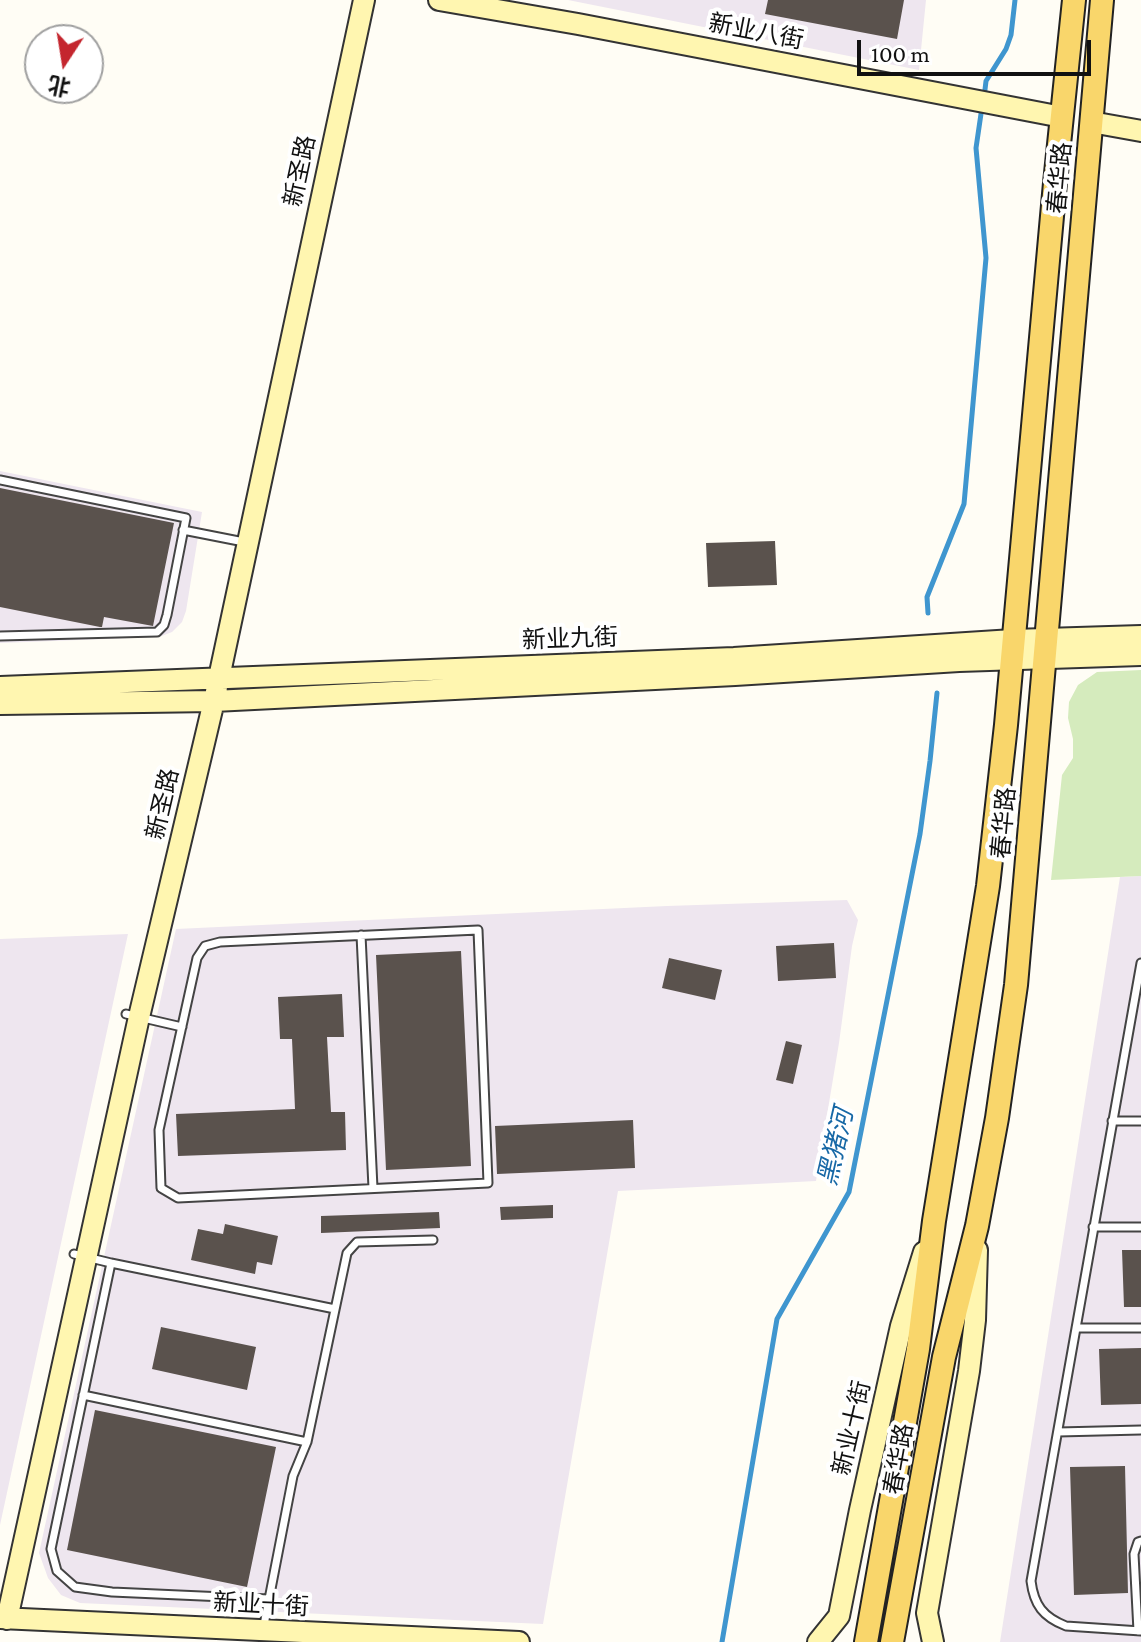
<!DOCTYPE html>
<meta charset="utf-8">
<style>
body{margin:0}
#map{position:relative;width:1141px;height:1642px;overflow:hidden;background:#fffdf5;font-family:"Crimson Pro","Noto Sans SC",serif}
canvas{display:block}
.north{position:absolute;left:24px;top:24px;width:80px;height:80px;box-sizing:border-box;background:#fff;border:2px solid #a0a0a0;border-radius:50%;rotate:192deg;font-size:22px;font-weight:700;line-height:32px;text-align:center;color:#111}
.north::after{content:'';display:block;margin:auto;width:28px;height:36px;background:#c4262e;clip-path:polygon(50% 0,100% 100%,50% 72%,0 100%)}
.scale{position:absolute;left:857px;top:40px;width:234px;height:36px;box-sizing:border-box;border:4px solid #111;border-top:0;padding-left:10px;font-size:24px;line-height:28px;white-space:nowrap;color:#111;-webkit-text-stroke:6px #fff;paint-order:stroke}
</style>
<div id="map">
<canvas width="1141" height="1642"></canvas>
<div class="north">北</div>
<div class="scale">100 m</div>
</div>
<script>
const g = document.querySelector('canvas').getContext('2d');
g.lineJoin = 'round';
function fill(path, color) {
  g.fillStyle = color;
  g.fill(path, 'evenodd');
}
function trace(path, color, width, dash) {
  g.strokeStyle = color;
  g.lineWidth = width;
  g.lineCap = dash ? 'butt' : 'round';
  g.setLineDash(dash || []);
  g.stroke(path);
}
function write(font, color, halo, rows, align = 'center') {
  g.font = font + ' "Crimson Pro","Noto Sans SC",serif';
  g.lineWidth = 8;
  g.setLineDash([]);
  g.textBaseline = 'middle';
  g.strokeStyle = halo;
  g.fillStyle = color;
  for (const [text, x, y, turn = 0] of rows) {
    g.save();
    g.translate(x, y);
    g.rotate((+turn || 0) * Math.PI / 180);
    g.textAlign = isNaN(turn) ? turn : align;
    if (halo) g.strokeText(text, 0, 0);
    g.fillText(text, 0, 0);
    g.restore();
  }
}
const industrial = new Path2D(`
 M568,0H926L919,70Z
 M0,471L202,512L186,611L182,622L172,632L159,637L0,643Z
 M1141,876V1642H1000L1120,877Z
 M847,900L858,920L852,946L839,1043L816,1181L618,1191L543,1624L80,1603L61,1595L48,1578L39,1553L176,929L667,906Z
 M128,934L0,1525V939Z`);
const green = new Path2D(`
 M1141,670V876L1051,880L1062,775L1073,758V739L1068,718L1069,702L1078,685L1097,672Z`);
const stream = new Path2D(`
 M984,98L986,81L1006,49L1011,35L1015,0
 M928,613L927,597L964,504L986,258L976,148L982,107
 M722,1642L777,1319L849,1192L920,834L930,761L937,693`);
const building = new Path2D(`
 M768,0H904L897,39L765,14Z
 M0,488L174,523L153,626L104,617L102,627H100L0,607Z
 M775,541L777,585L708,587L706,543Z
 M834,943L836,978L778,981L776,946Z
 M461,951L471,1166L386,1170L376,955Z
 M669,958L722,970L715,1000L662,988Z
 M342,994L344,1037H327L331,1112H345L346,1150L178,1156L176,1114L295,1109L292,1039H280L278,997Z
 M786,1041L802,1045L793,1084L776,1080Z
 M633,1120L635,1168L497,1174L495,1126Z
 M553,1205V1218L501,1220L500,1207Z
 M439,1212L440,1228L321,1233V1216Z
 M225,1224L278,1236L272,1265L257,1262L255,1274L191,1260L198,1229L223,1234Z
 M1122,1250H1141V1307H1124Z
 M161,1327L256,1347L247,1390L152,1369Z
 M1141,1348V1404L1101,1405L1099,1349Z
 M95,1410L276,1447L247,1587L67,1550Z
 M1125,1466L1128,1593L1074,1595L1070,1467Z`);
const lane = new Path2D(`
 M0,480L186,518L167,615L164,625L157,632L0,636
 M183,530L244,542
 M478,930L488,1183L178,1198L161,1188L159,1130L197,958L205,946L220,942Z
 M361,935L373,1188
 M1141,963L1031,1581C1034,1605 1043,1617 1066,1626L1141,1631
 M126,1014L182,1027
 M1112,1121H1141
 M1093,1227H1141
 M74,1254L111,1263
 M1076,1328H1141
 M83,1395L307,1442
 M1058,1432L1141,1430
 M269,1599L112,1592L75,1587L57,1571L51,1549L111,1263L335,1309
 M263,1630L293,1476L307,1442L347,1253L357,1242L433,1240
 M1138,1631L1134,1554L1138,1542L1141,1541`);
const secondary = new Path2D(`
 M439,0L578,24L1062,117
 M1091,122L1141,131
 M0,687L734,658L1013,640L1141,636
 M0,704L214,701L735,675L959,661L1141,655
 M0,1618L519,1642
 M7,1619L139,1017L214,701L364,0
 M818,1642L839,1616L860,1510L901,1326L924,1252
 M933,1642L927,1613L969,1371L975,1320L977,1250`);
const primary = new Path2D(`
 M866,1642L918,1349L934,1221L988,886L1006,725L1055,183L1074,0
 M892,1642L944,1357L977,1226L997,1118L1016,985L1102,0`);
const streetNames = [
 ["新业八街",756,32,11],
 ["新圣路",300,171,-78],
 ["春华路",1060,178,-85],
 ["新业九街",570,639,-2],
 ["新圣路",163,804,-77],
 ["春华路",1004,823,-85],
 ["新业十街",852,1428,-77],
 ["春华路",899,1459,-80],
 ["新业十街",261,1605,3]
];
const waterNames = [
 ["黑猪河",836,1147,-77]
];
fill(industrial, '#eee6ef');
fill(green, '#d5ebbd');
trace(stream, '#3f96cf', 5);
fill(building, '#5a524d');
trace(lane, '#444', 11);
trace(secondary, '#333', 24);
trace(primary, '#222', 26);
trace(lane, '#fff', 7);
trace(secondary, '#fff6b0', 20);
trace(primary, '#f9d66b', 22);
write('24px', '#111', '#fff', streetNames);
write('italic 26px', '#1768a6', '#fff', waterNames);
</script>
